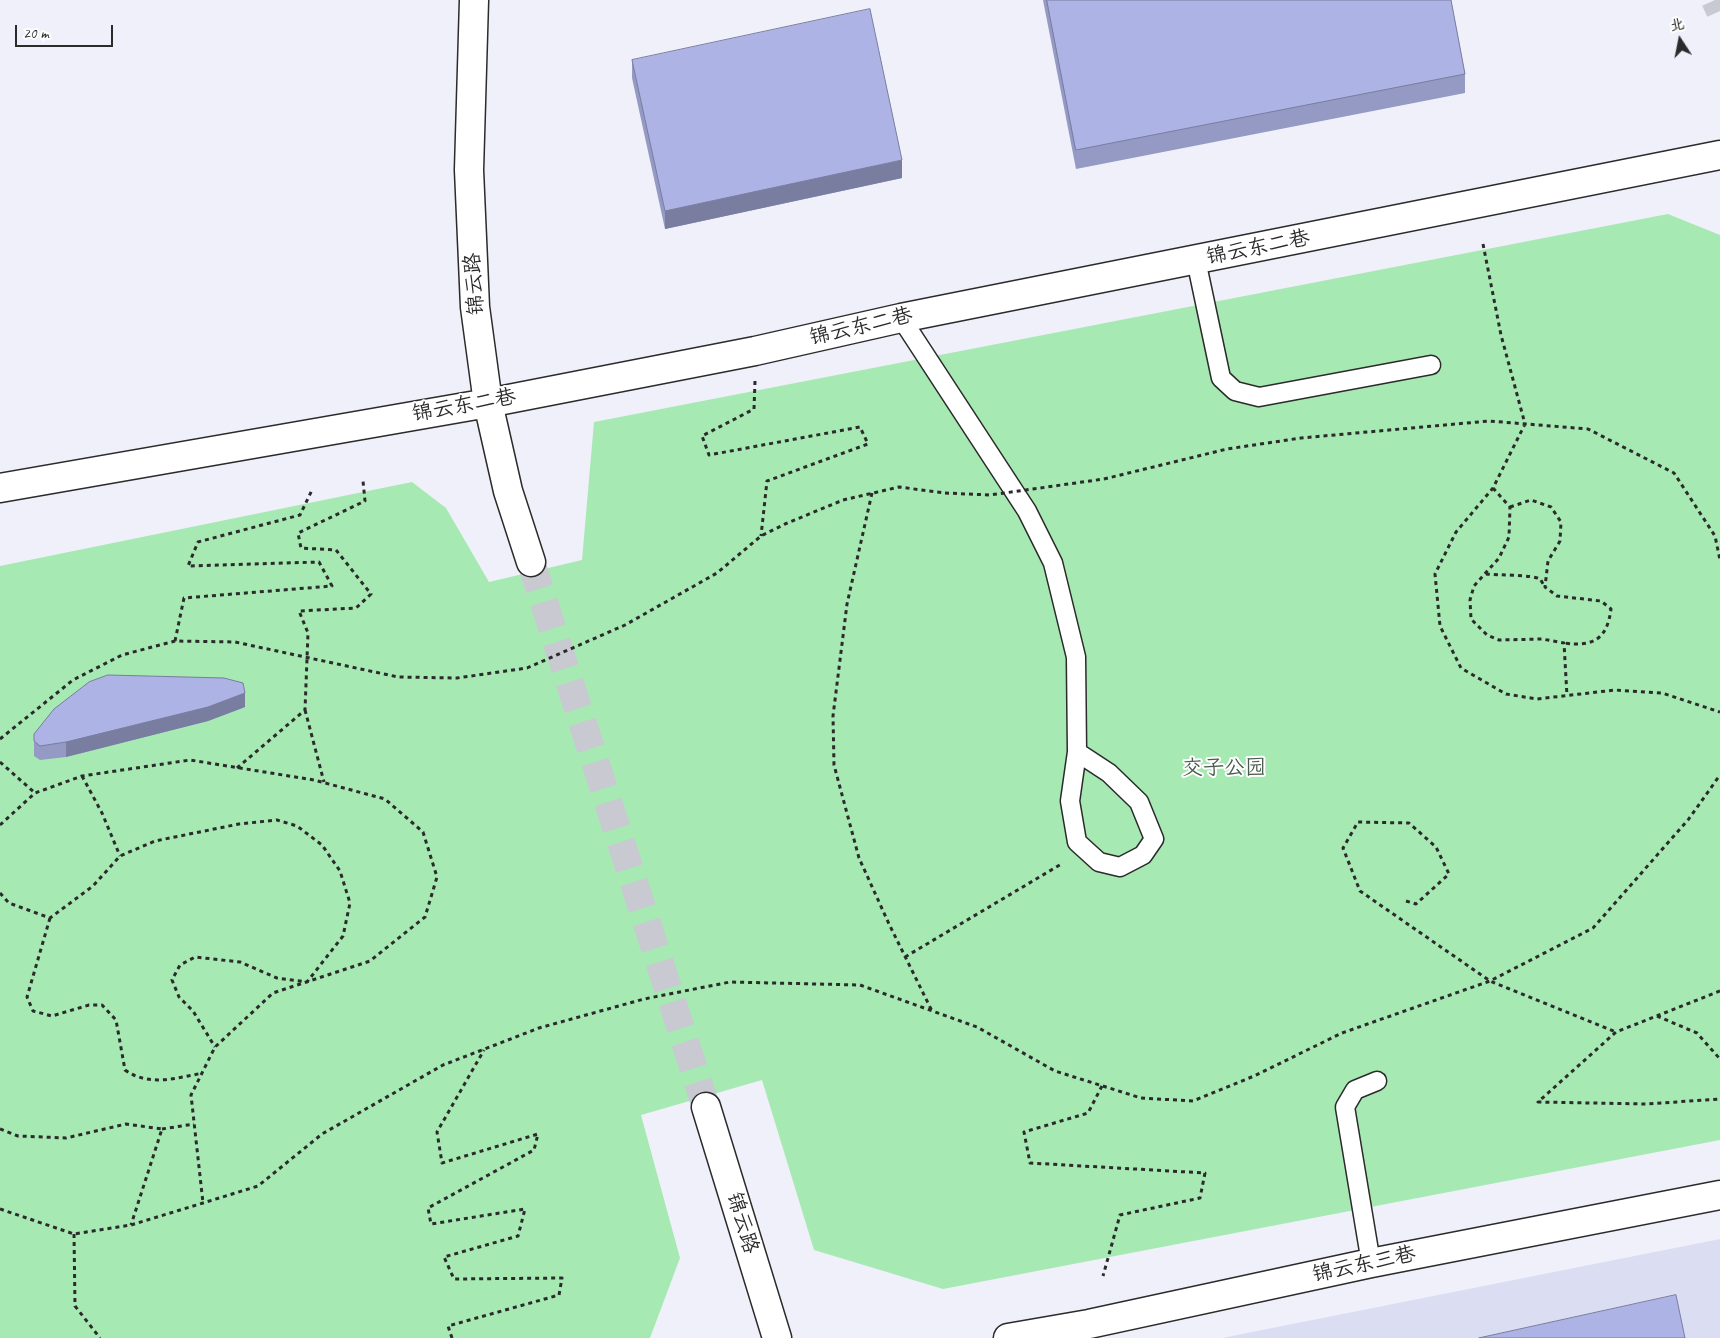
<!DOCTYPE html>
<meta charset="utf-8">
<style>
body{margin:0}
#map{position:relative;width:1720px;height:1338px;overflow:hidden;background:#eff0fa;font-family:Caveat,"LXGW WenKai TC",sans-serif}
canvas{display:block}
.north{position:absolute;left:1655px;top:15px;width:50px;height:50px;-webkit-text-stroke:4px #fff;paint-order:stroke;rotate:349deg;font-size:14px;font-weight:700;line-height:20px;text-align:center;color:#2b2b2b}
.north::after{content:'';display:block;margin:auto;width:18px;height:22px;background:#2b2b2b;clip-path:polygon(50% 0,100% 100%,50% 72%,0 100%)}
.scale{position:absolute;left:15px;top:25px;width:98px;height:22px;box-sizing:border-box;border:2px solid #2b2b2b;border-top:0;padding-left:6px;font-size:15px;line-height:18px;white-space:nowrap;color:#2b2b2b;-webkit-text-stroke:4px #fff;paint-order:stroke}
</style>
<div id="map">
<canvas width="1720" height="1338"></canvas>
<div class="north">北</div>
<div class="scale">20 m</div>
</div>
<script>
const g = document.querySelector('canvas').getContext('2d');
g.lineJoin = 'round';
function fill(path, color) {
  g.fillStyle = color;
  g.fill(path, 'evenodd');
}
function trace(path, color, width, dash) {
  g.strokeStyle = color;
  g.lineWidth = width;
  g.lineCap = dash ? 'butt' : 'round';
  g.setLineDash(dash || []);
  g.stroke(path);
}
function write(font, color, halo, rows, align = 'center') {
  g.font = font + ' Caveat,"LXGW WenKai TC",sans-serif';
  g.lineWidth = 4;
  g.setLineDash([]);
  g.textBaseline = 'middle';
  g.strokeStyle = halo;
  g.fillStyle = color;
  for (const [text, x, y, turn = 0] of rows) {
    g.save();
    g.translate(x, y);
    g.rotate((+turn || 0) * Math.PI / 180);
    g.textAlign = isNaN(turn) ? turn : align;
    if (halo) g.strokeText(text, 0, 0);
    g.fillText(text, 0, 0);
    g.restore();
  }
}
const built = new Path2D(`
 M1720,1239V1338H1222Z`);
const green = new Path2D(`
 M1668,214L1720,235V1140L943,1289L814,1250L762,1080L641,1115L680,1258L650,1338H0V566L412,482L446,508L489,582L582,560L594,422Z`);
const streetTunnel = new Path2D(`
 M531,562L706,1107`);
const highwayTunnel = new Path2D(`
 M1715,0L1720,11`);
const path = new Path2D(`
 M1483,244L1501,335L1525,424L1493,488L1456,532L1435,574L1440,626L1461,668L1506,694L1537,699L1615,690L1662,693L1720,712
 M755,381L754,409L702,436L709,455L860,427L868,444L767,481L761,536
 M1104,479L1227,449L1301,438L1489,421L1588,429L1674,473L1715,536L1720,560
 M1493,488L1510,507L1509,537L1499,558L1474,586L1470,600L1471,619L1487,635L1499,640L1542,639L1564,643L1567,696
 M872,493L847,604L833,716L834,765L859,858L889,924L932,1011
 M1510,507L1531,500L1551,507L1561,522L1560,541L1548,561L1545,587L1557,596L1601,601L1611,609C1607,639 1594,647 1564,643
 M1486,574C1497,575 1534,575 1540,579C1541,580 1544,586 1545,586
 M175,641L184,598L332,586L319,562L188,566L198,542L300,515L312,490
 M305,710L324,782
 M0,739L73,680L122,655L175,641L235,642L398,677L457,678L527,668L625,625L717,573L761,536L785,524L843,500L899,487L945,493
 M0,762L35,793
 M237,768L305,710L308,633L299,611L356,608L371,594L336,550L301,548L298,533L365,501L363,481
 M82,776L102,813L120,856
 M0,825L35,793L82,776L190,760L314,780L385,799L423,832L437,877L425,917L370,961L273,993L215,1047L191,1095L203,1203
 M0,893L9,903L50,918L93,886L120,856L155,841L239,824L277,820L297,826L322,845L340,871L350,903L343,936L307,982L277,978L240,962L195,957L180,965L172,980L179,997L193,1011L215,1047
 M1406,901L1416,904L1449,874L1436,847L1409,823L1358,822L1343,848L1360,891L1490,981L1616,1032
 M50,918L27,997L33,1011L52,1016L89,1005H102L116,1020L125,1070C149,1087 176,1078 203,1073
 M905,957L1063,863
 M1720,991L1616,1032L1538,1102L1646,1104L1720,1099
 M1657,1016L1697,1033L1720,1059
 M1102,1086L1088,1113L1024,1132L1030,1163L1205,1173L1200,1198L1120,1215L1103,1276
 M0,1129L18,1136L66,1138L126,1124L162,1129L131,1225
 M162,1129L194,1124
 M0,1209L74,1234L131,1225L203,1203L258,1186L322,1134L443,1065L539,1028L644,999L730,982L860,985L977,1027L1055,1071L1141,1098L1193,1101L1254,1076L1342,1033L1490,981L1593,928L1688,820L1720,775
 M74,1234L75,1306L100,1338
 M452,1338L448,1326L559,1295L562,1278L454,1279L444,1257L518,1236L525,1209L431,1224L428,1208L534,1150L538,1134L442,1163L437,1132L484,1050`);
const lane = new Path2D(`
 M1196,260L1221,378L1235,391L1259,397L1431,365
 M901,318L1027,511L1053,563L1076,657L1077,752L1070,801L1077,842L1099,862L1120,867L1143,855L1154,839L1139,802L1109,773L1077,752
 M1371,1263L1345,1107L1355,1090L1377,1081`);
const street = new Path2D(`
 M474,0L469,170L475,307L488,403L508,491L531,562
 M0,488L488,403L755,351L901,318L1720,155
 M706,1107L777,1338
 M1008,1338L1089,1324L1371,1263L1720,1195`);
const pathBridge = new Path2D(`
 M945,493L990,495L1104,479`);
const wall = new Path2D(`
 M1043,0H1451L1465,74V93L1076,169Z
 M632,60L902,178L665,229L632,78Z
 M245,707L208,721L66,757L40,760L34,756V734Z`);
const shadedWall = new Path2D(`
 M902,160V178L665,229V211Z
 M245,693V707L208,721L66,757V742Z`);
const building = new Path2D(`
 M1047,0H1451L1465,74L1076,150Z
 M870,9L902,160L665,211L632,60Z
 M108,675L224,678L243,683L245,693L208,707L66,742L40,746L34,741V734L54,709L89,682Z
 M1676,1295L1685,1338H1479Z`);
const streetNames = [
 ["锦云东二巷",1258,248,-11],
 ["锦云路",475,284,-94],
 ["锦云东二巷",861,327,-13],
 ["锦云东二巷",464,406,-10],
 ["锦云路",742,1223,73],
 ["锦云东三巷",1364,1265,-12]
];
const parkNames = [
 ["交子公园",1224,768]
];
fill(built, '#dbdef3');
fill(green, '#a7e9b3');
trace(streetTunnel, '#c8c9d1', 28, [28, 14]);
trace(highwayTunnel, '#c8c9d1', 28, [28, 14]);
trace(lane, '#2b2b2b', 21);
trace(street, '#2b2b2b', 31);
trace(path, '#2b2b2b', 3, [4, 4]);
trace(lane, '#fff', 18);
trace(street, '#fff', 28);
trace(pathBridge, '#2b2b2b', 3, [4, 4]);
fill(wall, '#959ac4');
fill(shadedWall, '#797da0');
fill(building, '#adb3e4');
trace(building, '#797da0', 1);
write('21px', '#2b2b2b', '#fff', streetNames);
write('21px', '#4a5a4d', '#fff', parkNames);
</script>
